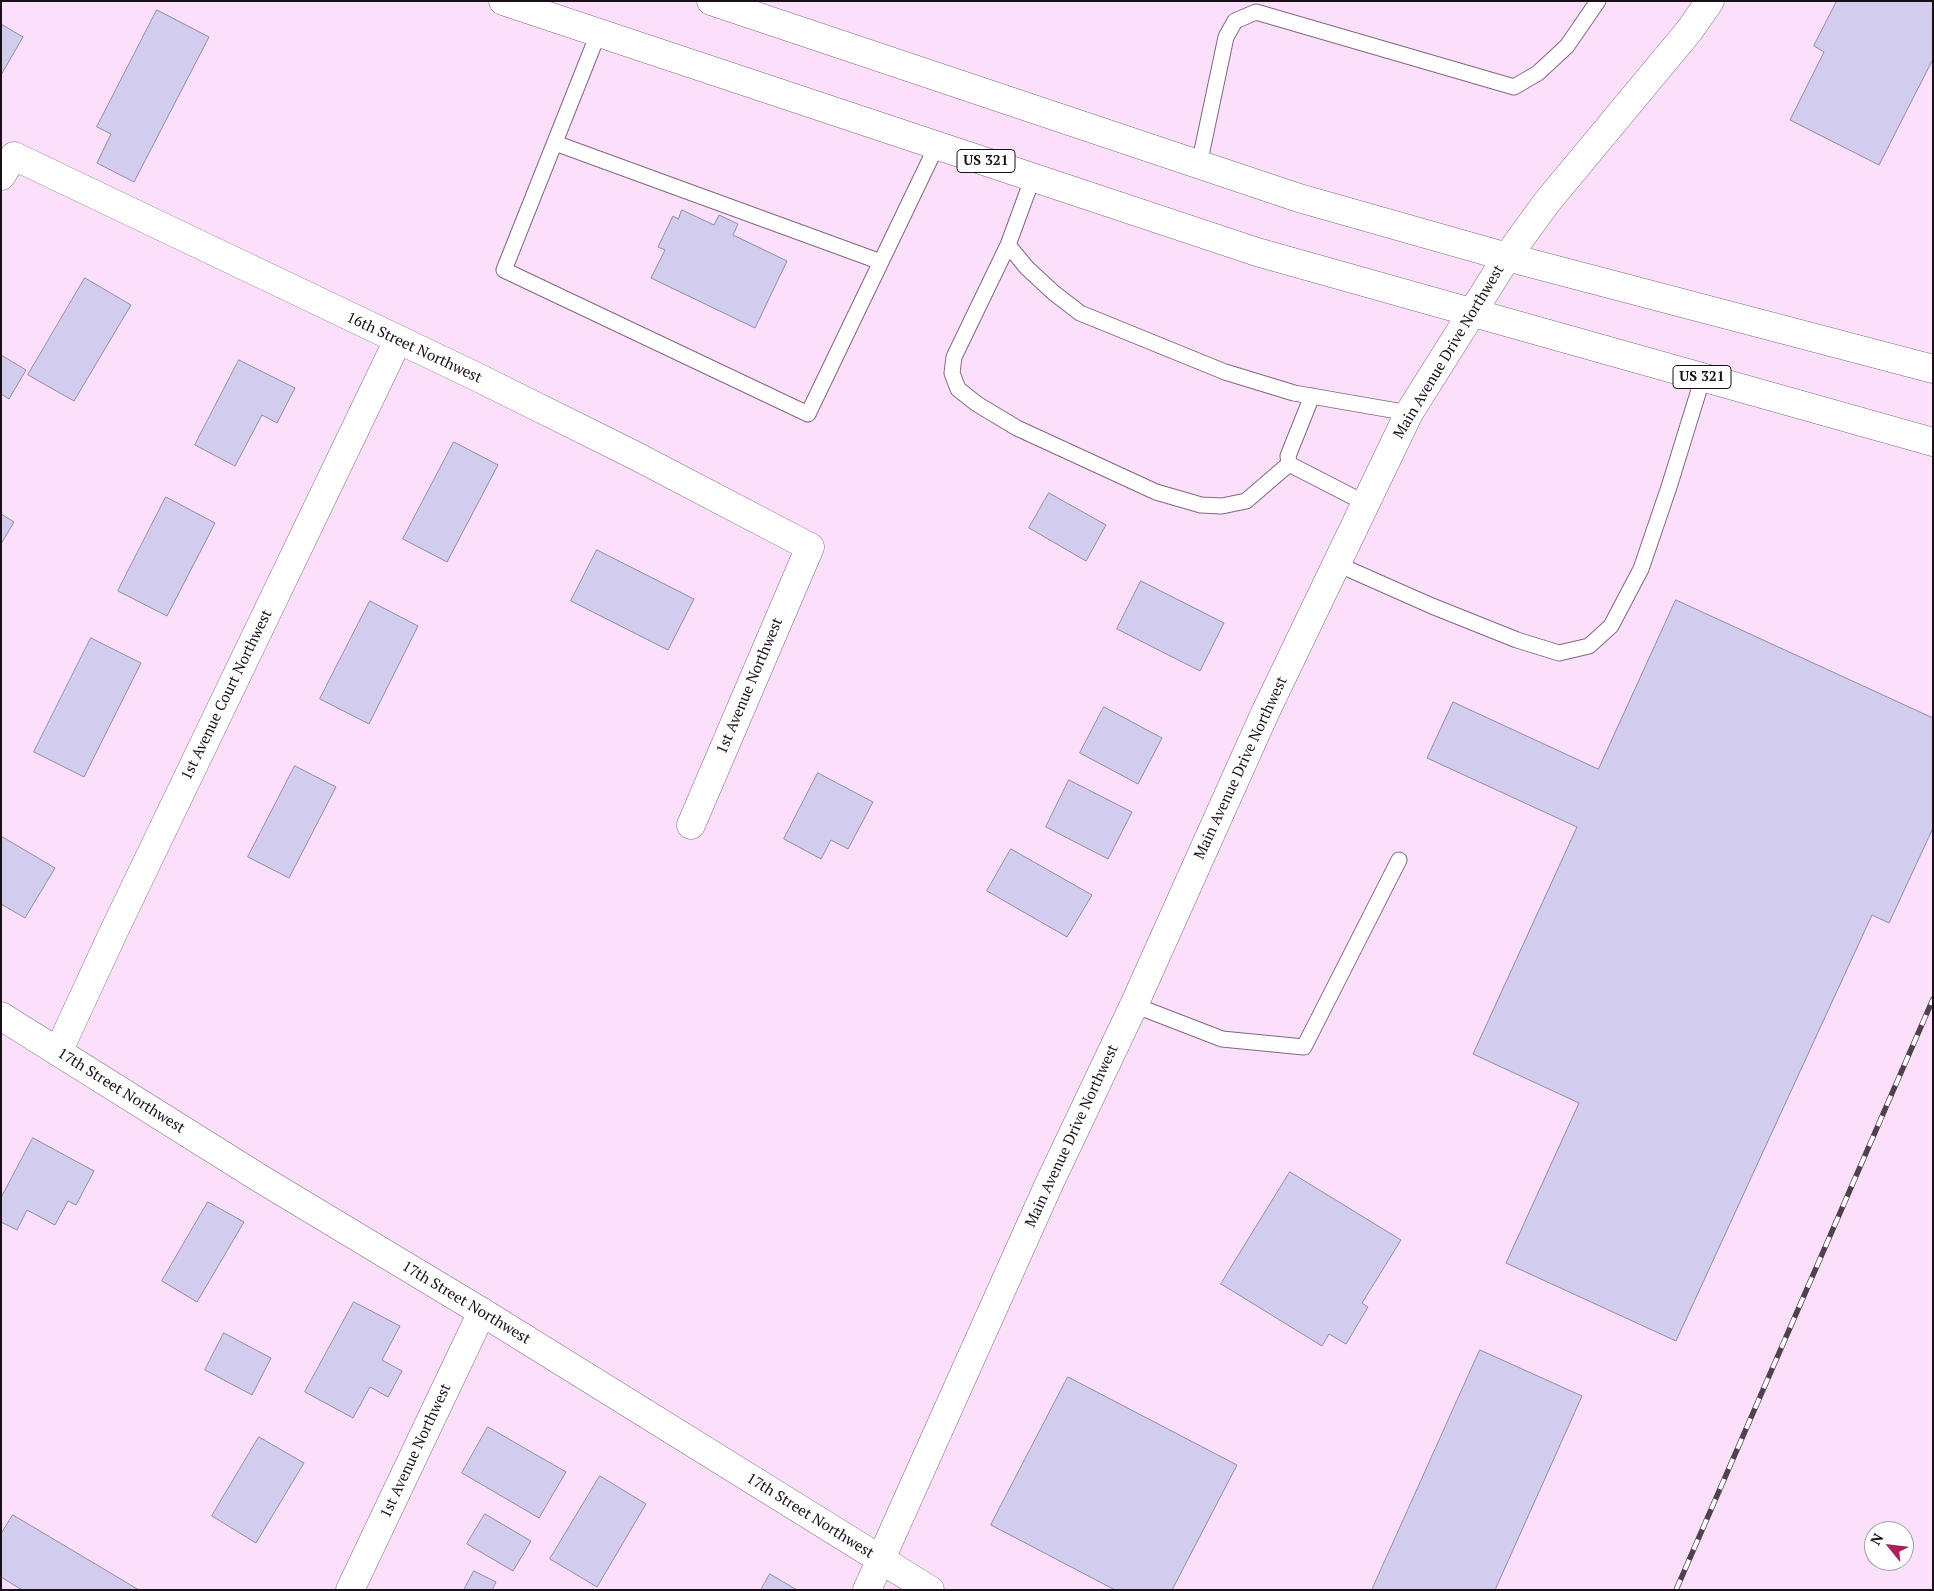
<!DOCTYPE html>
<style>
body{margin:0}
#map{position:relative;width:1934px;height:1591px;overflow:hidden;background:#fce0fb;font-family:"PT Serif",serif}
canvas{display:block}
.frame{position:absolute;inset:0;border:2px solid #190f18;pointer-events:none}
.north{position:absolute;left:1864px;top:1521px;width:50px;height:50px;box-sizing:border-box;background:#fff;border:1px solid #a39fa3;border-radius:50%;rotate:299deg;font-size:14px;font-weight:700;line-height:20px;text-align:center;color:#190f18}
.north::after{content:'';display:block;margin:auto;width:18px;height:22px;background:#ac1f5d;clip-path:polygon(50% 0,100% 100%,50% 72%,0 100%)}
</style>
<div id="map">
<canvas width="1934" height="1591"></canvas>
<div class="frame"></div>
<div class="north">N</div>
</div>
<script>
const g = document.querySelector('canvas').getContext('2d');
g.lineJoin = 'round';
function fill(path, color) {
  g.fillStyle = color;
  g.fill(path, 'evenodd');
}
function trace(path, color, width, dash) {
  g.strokeStyle = color;
  g.lineWidth = width;
  g.lineCap = dash ? 'butt' : 'round';
  g.setLineDash(dash || []);
  g.stroke(path);
}
function write(font, color, halo, rows, align = 'center') {
  g.font = font + ' "PT Serif",serif';
  g.lineWidth = 4;
  g.setLineDash([]);
  g.textBaseline = 'middle';
  g.strokeStyle = halo;
  g.fillStyle = color;
  for (const [text, x, y, turn = 0] of rows) {
    g.save();
    g.translate(x, y);
    g.rotate((+turn || 0) * Math.PI / 180);
    g.textAlign = isNaN(turn) ? turn : align;
    if (halo) g.strokeText(text, 0, 0);
    g.fillText(text, 0, 0);
    g.restore();
  }
}
const building = new Path2D(`
 M1837,1H1933V59L1879,165L1790,120L1824,52L1814,46Z
 M157,10L209,37L134,182L97,163L111,134L97,127Z
 M1,24L23,37L1,75Z
 M682,210L714,225L719,215L738,224L733,235L787,261L755,328L651,278L665,250L658,247L673,216L678,219Z
 M85,278L131,305L74,401L28,375Z
 M1,355L26,370L9,399L1,394Z
 M239,360L295,388L277,423L262,415L235,466L195,445Z
 M454,442L498,465L447,562L403,539Z
 M1049,493L1106,525L1086,561L1029,528Z
 M166,497L215,523L167,616L118,591Z
 M1,514L14,522L1,544Z
 M597,550L694,599L668,650L571,601Z
 M1141,581L1224,623L1200,671L1117,629Z
 M1676,600L1933,718V828L1889,923L1872,915L1676,1341L1506,1263L1579,1103L1473,1054L1577,827L1427,758L1453,702L1598,769Z
 M370,601L418,626L369,724L320,699Z
 M91,638L141,663L84,777L34,752Z
 M1104,707L1162,738L1138,784L1080,753Z
 M295,766L336,787L289,878L248,857Z
 M818,773L873,802L848,849L831,840L821,859L784,839Z
 M1069,780L1132,812L1108,859L1046,827Z
 M1,836L55,868L25,918L1,904Z
 M1011,849L1092,895L1067,937L987,891Z
 M33,1138L94,1171L76,1205L68,1201L55,1225L27,1210L17,1230L1,1222V1198Z
 M1290,1172L1401,1240L1362,1303L1368,1307L1346,1344L1329,1334L1322,1346L1221,1284Z
 M208,1202L244,1222L197,1302L162,1281Z
 M354,1302L400,1326L382,1360L402,1371L388,1397L370,1387L353,1418L305,1392Z
 M224,1333L271,1358L252,1395L205,1370Z
 M1480,1350L1582,1396L1495,1590H1372Z
 M1068,1377L1237,1465L1172,1590H1115L991,1525Z
 M488,1427L566,1472L539,1518L462,1473Z
 M259,1437L304,1463L256,1543L212,1516Z
 M600,1476L646,1504L597,1587L550,1559Z
 M485,1514L531,1541L513,1571L467,1544Z
 M13,1515L139,1590H22L1,1577V1534Z
 M474,1571L496,1582L492,1590H464Z
 M770,1574L797,1590H761Z`);
const lane = new Path2D(`
 M598,34L504,270L808,414L937,145
 M555,143L881,262
 M1199,165L1226,37L1235,21L1256,12L1514,87L1538,73L1567,46L1598,1
 M1033,177L1008,245L1027,268L1054,293L1080,313L1225,372L1294,393L1409,413
 M1008,245L954,357L952,373L958,389L977,404L1017,428L1156,492L1201,505L1222,506L1246,501L1289,464
 M1312,396L1288,456L1289,464L1365,503
 M1337,564L1432,606L1517,640L1559,653L1589,646L1611,626L1641,569L1669,487L1703,377
 M1134,1005L1222,1039L1304,1047L1399,860`);
const street = new Path2D(`
 M1,176L14,156L475,376L636,456L810,547L691,825
 M58,1052L114,931L398,340
 M350,1590L482,1312
 M867,1590L1049,1184L1134,1005L1265,713L1409,413L1507,257L1547,202L1689,31L1710,1`);
const secondary = new Path2D(`
 M1,1016L261,1179L482,1312L930,1590`);
const highway = new Path2D(`
 M503,1L1257,252L1933,442
 M711,1L1299,198L1507,257L1933,369`);
const rail = new Path2D(`
 M1676,1590L1933,999`);
const shields = [
 [986,161,58],
 [1702,377,58]
];
const shieldNames = [
 ["US 321",986,161],
 ["US 321",1702,377]
];
const streetNames = [
 ["16th Street Northwest",414,348,25],
 ["Main Avenue Drive Northwest",1449,352,-59],
 ["1st Avenue Northwest",750,686,-67],
 ["1st Avenue Court Northwest",227,695,-64],
 ["Main Avenue Drive Northwest",1241,768,-65],
 ["17th Street Northwest",121,1091,32],
 ["Main Avenue Drive Northwest",1072,1136,-65],
 ["17th Street Northwest",466,1303,31],
 ["1st Avenue Northwest",416,1451,-65],
 ["17th Street Northwest",810,1516,32]
];
fill(building, '#d2cdef');
trace(building, '#908baa', 1);
trace(lane, '#816880', 17);
trace(street, '#816880', 29);
trace(secondary, '#816880', 29);
trace(highway, '#816880', 29);
trace(lane, '#fff', 15);
trace(street, '#fff', 28);
trace(secondary, '#fff', 28);
trace(highway, '#fff', 28);
trace(rail, '#4f414e', 5.5);
trace(rail, '#fff', 4, [11]);
for (const [x, y, w] of shields) {
  const box = new Path2D();
  box.roundRect(x - w / 2, y - 11.5, w, 23, 4);
  g.fillStyle = '#fff';
  g.fill(box);
  trace(box, '#190f18', 1);
}
write('bold 14px', '#190f18', null, shieldNames);
write('15px', '#190f18', '#fff', streetNames);
</script>
